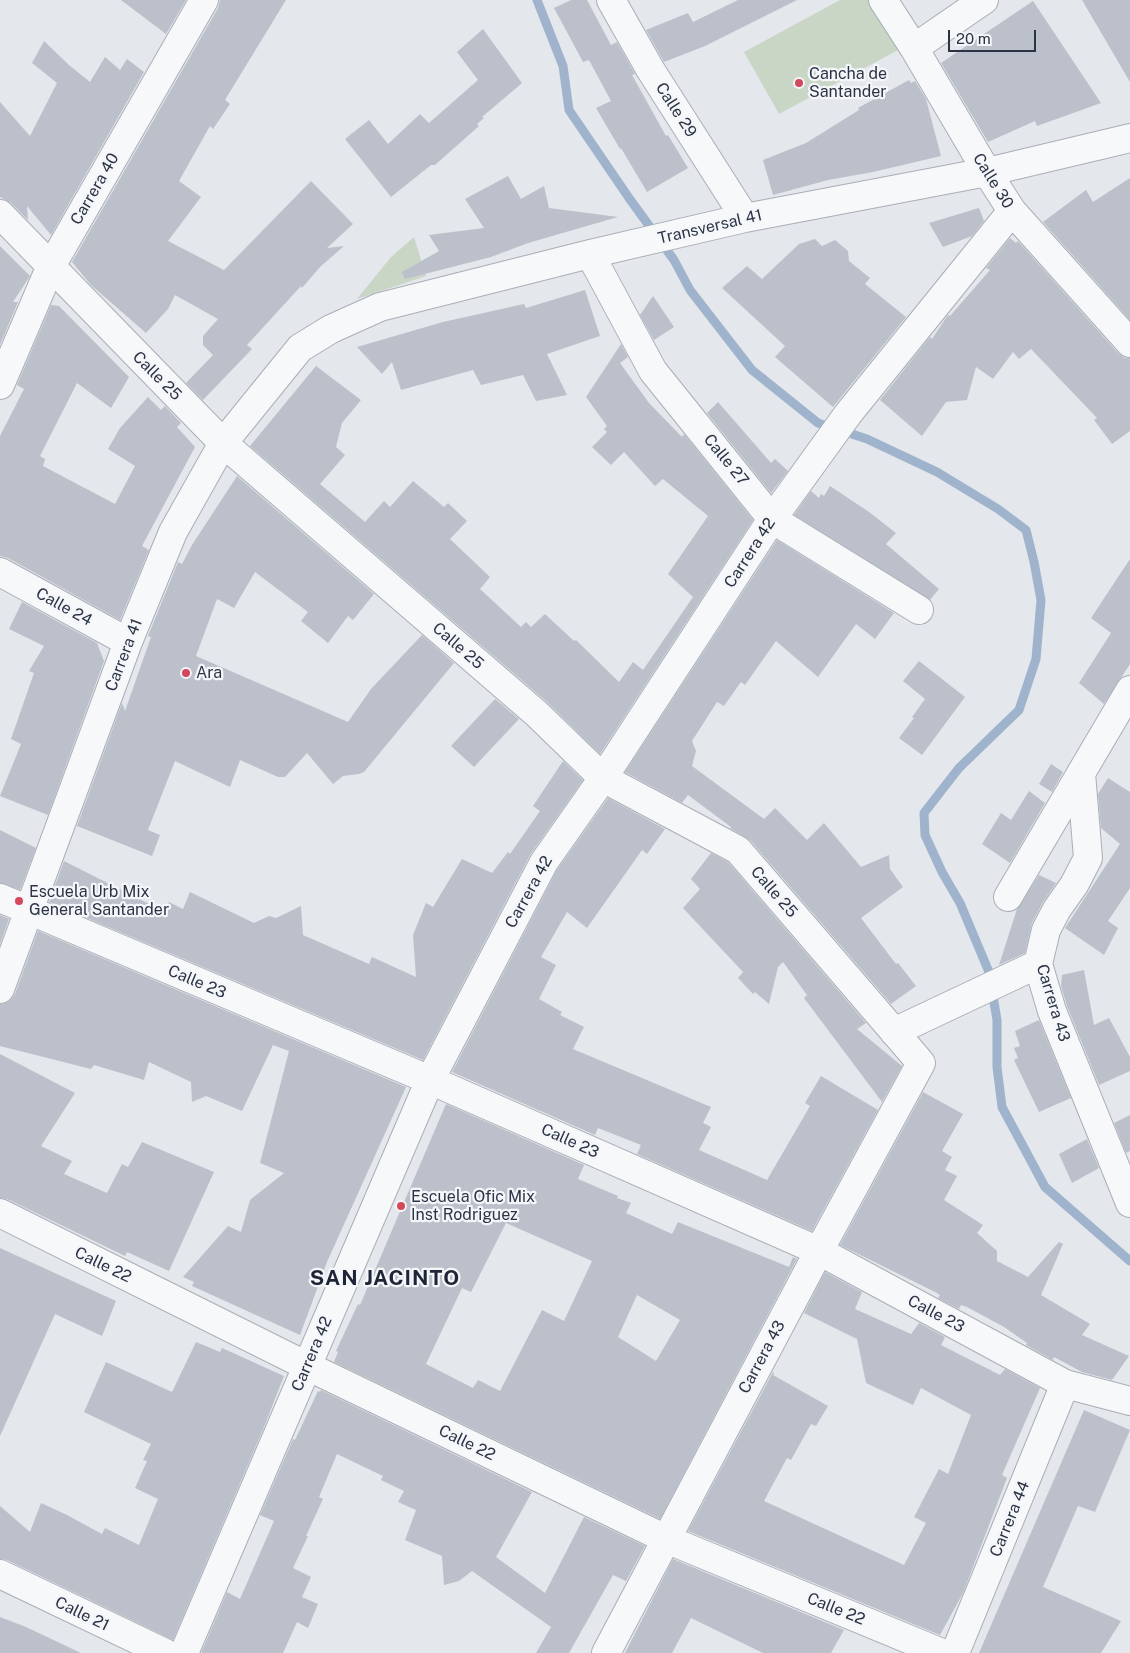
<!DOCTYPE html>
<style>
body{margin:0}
#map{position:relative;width:1130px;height:1653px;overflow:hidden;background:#e4e7ec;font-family:"Public Sans",sans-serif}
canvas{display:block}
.scale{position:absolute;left:948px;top:30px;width:88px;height:22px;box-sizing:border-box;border:2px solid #2b3445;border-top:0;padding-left:6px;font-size:15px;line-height:18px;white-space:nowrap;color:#2b3445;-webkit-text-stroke:4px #f4f6f9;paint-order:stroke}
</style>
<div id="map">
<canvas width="1130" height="1653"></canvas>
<div class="scale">20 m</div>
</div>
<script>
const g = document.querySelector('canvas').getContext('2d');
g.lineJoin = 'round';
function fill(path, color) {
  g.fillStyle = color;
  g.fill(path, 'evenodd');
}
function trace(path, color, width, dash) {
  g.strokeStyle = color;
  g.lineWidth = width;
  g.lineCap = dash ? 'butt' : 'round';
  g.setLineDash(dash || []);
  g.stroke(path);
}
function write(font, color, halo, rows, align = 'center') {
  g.font = font + ' "Public Sans",sans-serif';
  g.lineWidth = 4.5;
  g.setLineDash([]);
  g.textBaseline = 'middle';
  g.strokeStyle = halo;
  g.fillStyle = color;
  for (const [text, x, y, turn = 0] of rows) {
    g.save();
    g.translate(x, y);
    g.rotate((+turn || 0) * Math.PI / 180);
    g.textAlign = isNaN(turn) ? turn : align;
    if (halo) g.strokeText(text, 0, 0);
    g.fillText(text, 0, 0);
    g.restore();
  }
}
const green = new Path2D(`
 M840,0H870L898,50L779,114L744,52Z
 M414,237L426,276L357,299L391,257Z`);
const stream = new Path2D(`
 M537,0L563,66L569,110L629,198L674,260L690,290L752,370L818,423L867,439L937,472L998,509L1026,530L1034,562L1041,600L1036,659L1019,710L959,768L924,813L925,835L942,872L960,903L989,972L997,1020V1067L1002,1107L1045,1187L1130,1261`);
const building = new Path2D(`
 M121,0H186L166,34Z
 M220,0H286L225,100L230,104L213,129L210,126L179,181L201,197L168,241L224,270L311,181L353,224L327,248L344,246L320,267L302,288L301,286L247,345L252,349L203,400L186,383L213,355L203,345V336L218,319L175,295L168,309L146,333L91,285L72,262L218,8Z
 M571,0H587L611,45L617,42L635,74L632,75L666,136L668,135L688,168L647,192L621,148L620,149L596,108L611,101L589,60L583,62L554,8Z
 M738,0H797L705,46L664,62L646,30L688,13L693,22Z
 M1082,0H1130V82Z
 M1033,1L1101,103L1037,126L1035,121L988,142L941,63Z
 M483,29L522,83L482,117L484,118L477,124L479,126L435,165H431L391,197L345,139L369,120L388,144L420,114L429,123L478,80L457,52Z
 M44,41L69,65L90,82L105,57L120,70L127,59L144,72L51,235L27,206L28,220L11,203L0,197V102L30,136L57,83L32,63Z
 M909,80L911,83L915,81L926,99L941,156L873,172L828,180L773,195L763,160L806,143L859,110L858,108Z
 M508,176L521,199L544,186L549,208L618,217L528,243L491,257L405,279L402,272L439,251L429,235L484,228L465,199Z
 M1130,178V320L1043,222L1086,190L1093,202Z
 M979,208L984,221L972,236L943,247L929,223Z
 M1010,238L1016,243L1018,241L1118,353L1125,358H1130V431L1112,444L1094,420L1097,418L1031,349L1019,359L1013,352L993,379L976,367L967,400L946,402L922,436L880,400L930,337L932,339L948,315L950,316L990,270L986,268Z
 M815,239L822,246L835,240L848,251L849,261L870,278L865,284L906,317L833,407L775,357L785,346L722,288L747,266L762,279L799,244Z
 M0,246L30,276L13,302H18L0,345Z
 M585,290L600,336L547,354L567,395L536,401L523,375L481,385L473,370L401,390L392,362L382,374L357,347L443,322L524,304L526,308Z
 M653,296L674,327L654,340L640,315Z
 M51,305L59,306L129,377L111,408L77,383L40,456L45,459L43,466L115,504L135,466L108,449L120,428L148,397L161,410L165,406L181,423L177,427L195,447L142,546L149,550L120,620L8,558L0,556V436L24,389L17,385Z
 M621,344L628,357L620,363L649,403L682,437L684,434L753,520L600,754L547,702L250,446L316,366L361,400L342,423L336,447L345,455L320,484L365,522L384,501L390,507L413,481L444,507L448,503L467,521L450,539L490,577L480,589L521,627L526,622L531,627L545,614L574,641L576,640L619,682L633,662L643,670L693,597L668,574L708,516L663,479L655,486L624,452L611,465L592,447L607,432L604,429L607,426L586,397Z
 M718,402L771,463L775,459L788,471L771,493L707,413Z
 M237,476L374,594L353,620L348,616L328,643L301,621L308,612L255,572L234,608L217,599L196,656L348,722L371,689L422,635L454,663L364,772L359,774L343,776L333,784L307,753L285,777H278L240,760L230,787L175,761L148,830L160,835L152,856L77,826L122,703L125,711L151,637L148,636L178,562L182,564L192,545Z
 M830,486L869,512L896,533L886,544L939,589L930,600L794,515L811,491L819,498L821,494L824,496Z
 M777,540L894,613L875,639L856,624L818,677L776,641L745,685L741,682L724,706L717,702L692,741L696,751L692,766L764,819L775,808L807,840L824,823L861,867L889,855L890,869L903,887L861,918L896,964L898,963L916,986L891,1004L750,840L730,828L731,827L688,795L682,803L625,772Z
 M1130,559V664L1104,704L1079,683L1111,633L1091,618Z
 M22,602L97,643L104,661L48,815L0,796L21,744L11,739L34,673L29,671L44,646L9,629Z
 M919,661L965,697L922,755L899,738L914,718L912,717L925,699L903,681Z
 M495,699L519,719L474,767L451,746Z
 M563,761L583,780L530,855L423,1060L49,902L64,861L165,912L169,902L183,909L190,892L254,923L269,916L276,918L301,906L303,935L369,964L372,957L416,977L413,935L426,903L433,907L462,859L492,873L508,852L510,854L540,811L533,806Z
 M1051,764L1063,772L1052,792L1039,784Z
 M1108,778L1130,792V888L1108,921L1118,928L1104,955L1065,928L1120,844L1101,828L1098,794Z
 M1029,791L1045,803L1010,863L982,844L1001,813L1011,820Z
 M608,798L665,829L647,854L642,850L587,928L567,912L541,957L556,965L539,999L562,1012L560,1015L584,1027L573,1049L711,1107L703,1123L711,1127L699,1150L767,1180L810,1106L805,1103L821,1076L878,1110L812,1231L637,1154L641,1145L598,1128L595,1135L452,1072L557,870Z
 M0,830L36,848L20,890L0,883Z
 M711,853L728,862L866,1023L857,1029L902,1066L882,1102L804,998L807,995L783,962L778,967L769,1004L755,992L753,994L738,978L743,972L683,908L700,889L691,879Z
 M1039,875L1056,883L1043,902L1032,923L1025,953L999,965L1017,909Z
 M0,915L9,919L0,944Z
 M38,931L406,1087L327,1262L300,1335L192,1286L194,1282L183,1277L228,1226L241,1232L250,1200L284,1173L260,1163L289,1051L273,1045L242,1111L206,1096L192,1102L191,1082L149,1062L144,1080L94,1065L91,1069L0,1046V1004L10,1001L15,994Z
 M1084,970L1094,1025L1109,1018L1130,1057V1071L1099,1085L1067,1006L1061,986L1062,975Z
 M1039,1020L1071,1098L1039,1112L1014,1060L1018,1058L1014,1048L1020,1046L1015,1031Z
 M0,1054L75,1093L41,1146L72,1161L64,1174L107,1193L122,1164L128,1167L142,1142L214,1172L169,1271L127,1252L125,1256L7,1199L0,1198Z
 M923,1092L963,1114L942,1151L952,1157L945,1170L957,1176L944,1200L983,1225L977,1233L997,1251V1261L1028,1277L1059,1242L1063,1244L1041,1295L1090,1324L1082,1335L1129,1356L1112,1380L1082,1372L1054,1357L1053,1360L1026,1345L1027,1343L1004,1327L967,1307L961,1305L959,1309L938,1298L940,1295L935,1292L840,1245Z
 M446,1104L584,1165L578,1179L618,1196L617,1198L631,1203L626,1213L672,1234L678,1222L789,1267L793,1257L797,1259L660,1519L334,1362L338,1352L336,1351L358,1304L360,1305ZM506,1223L592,1261L564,1321L542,1310L500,1391L478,1380L473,1388L426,1364L462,1288L471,1292ZM637,1295L680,1320L656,1361L618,1337Z
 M1130,1115V1151L1126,1153L1114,1123Z
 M1087,1139L1099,1168L1072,1183L1059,1154Z
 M0,1248L116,1301L102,1336L55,1314L0,1436Z
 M825,1272L862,1292L855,1309L911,1334L919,1323L945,1337L941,1345L1000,1375L1005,1369L1040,1388L1002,1475L1007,1478L963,1593L940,1635L688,1531L773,1372L774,1373L773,1375L828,1406L816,1426L811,1424L791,1460L787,1458L764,1501L904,1565L926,1523L914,1517L939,1469L948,1474L971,1415L921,1388L913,1405L866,1383L857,1339L804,1313Z
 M196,1342L220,1352L222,1348L284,1376L264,1427L173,1640L7,1560L0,1559V1506L30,1532L41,1503L67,1515L102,1534L105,1528L139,1545L158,1499L135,1488L147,1461L143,1460L151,1444L84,1412L106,1362L172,1392Z
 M321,1390L532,1492L496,1557L545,1593L584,1517L645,1546L626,1581L613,1575L569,1653H536L551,1627L472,1571L459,1581L444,1585L442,1556L405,1540L416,1510L398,1502L404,1491L381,1480L383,1476L337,1454L319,1497L323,1499L306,1536H308L293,1568L311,1577L302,1597L318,1604L308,1628L297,1622L283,1653H201L227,1592L240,1599L274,1521L260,1515L293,1439L295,1440L318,1391L320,1392Z
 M1084,1410L1130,1430L1095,1512L1078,1506L1043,1587L1121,1621L1101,1653H979Z
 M673,1559L844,1630L831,1653H763L691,1618L672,1653H625Z
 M0,1617L26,1627L81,1653H0Z`);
const minor = new Path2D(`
 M611,0L650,69L745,218
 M883,0L914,48L987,172L1012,211L1130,343
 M914,48L984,0
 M0,214L223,443L537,714L603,778L738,850L921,1063L819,1251L606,1653
 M590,254L653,371L772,519L919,610
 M0,385L50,268L204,0
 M0,572L128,642
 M1081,773L1088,858L1074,885L1057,909L1046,930L1038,964L1052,1011L1130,1203
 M1008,897L1130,690
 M0,898L430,1080L819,1251L1065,1384L1130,1401
 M0,989L128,642L173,532L223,443L300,348L331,329L380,307L590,254L745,218L987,172L1130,138
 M894,1032L1038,964
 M0,1213L307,1366L666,1539L942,1653
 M0,1574L165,1653
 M184,1653L430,1080L544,862L603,778L772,519L848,414L1012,211
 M955,1653L1065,1384`);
const markers = [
 [799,83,5,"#d1495b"],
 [186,673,5,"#d1495b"],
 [19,901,5,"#d1495b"],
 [401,1206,5,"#d1495b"]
];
const poiNames = [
 ["Cancha de",809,74],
 ["Santander",809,92],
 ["Ara",196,673],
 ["Escuela Urb Mix",29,892],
 ["General Santander",29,910],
 ["Escuela Ofic Mix",411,1197],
 ["Inst Rodriguez",411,1215]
];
const streetNames = [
 ["Calle 29",676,110,57],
 ["Calle 30",993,181,58],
 ["Carrera 40",95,189,-60],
 ["Transversal 41",710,227,-13],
 ["Calle 25",157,376,45],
 ["Calle 27",726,460,51],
 ["Carrera 42",750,553,-57],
 ["Calle 24",64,607,29],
 ["Calle 25",458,646,41],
 ["Carrera 41",124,655,-69],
 ["Carrera 42",529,892,-61],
 ["Calle 25",774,892,49],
 ["Calle 23",197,982,23],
 ["Carrera 43",1053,1003,73],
 ["Calle 23",570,1141,24],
 ["Calle 22",103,1265,26],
 ["Calle 23",936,1314,28],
 ["Carrera 42",312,1354,-67],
 ["Carrera 43",762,1357,-62],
 ["Calle 22",467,1443,26],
 ["Carrera 44",1010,1519,-68],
 ["Calle 22",836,1609,22],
 ["Calle 21",82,1614,26]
];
const districtNames = [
 ["SAN JACINTO",385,1279]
];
fill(green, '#c9d6c5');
trace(stream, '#9fb4cc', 9);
fill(building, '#bbc0ca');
trace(minor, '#a9aeb7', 30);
trace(minor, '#f7f8fa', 28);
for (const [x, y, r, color] of markers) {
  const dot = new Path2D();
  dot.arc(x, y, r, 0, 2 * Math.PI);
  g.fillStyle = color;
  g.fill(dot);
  trace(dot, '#f4f6f9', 2);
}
write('16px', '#2b3445', '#f4f6f9', poiNames, 'left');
write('16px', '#2b3445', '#f4f6f9', streetNames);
g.letterSpacing = '1px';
write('bold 21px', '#1d2536', '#f4f6f9', districtNames);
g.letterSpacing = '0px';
</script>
